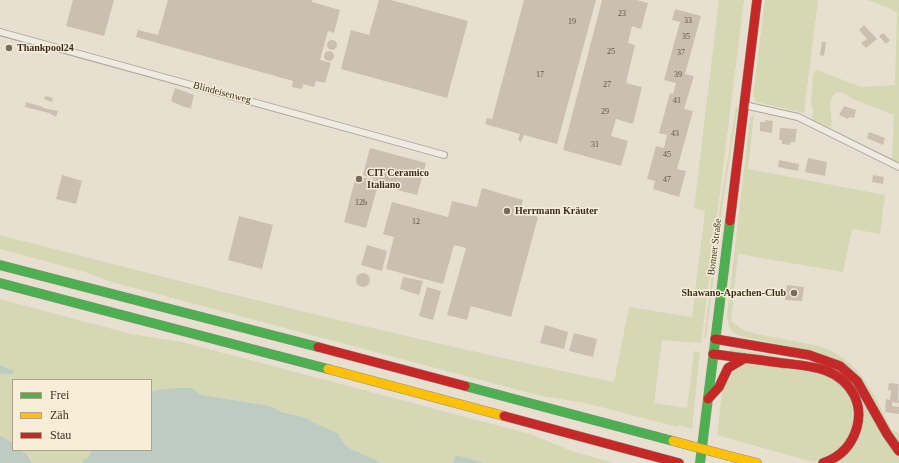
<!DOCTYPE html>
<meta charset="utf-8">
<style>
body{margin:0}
#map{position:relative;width:899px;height:463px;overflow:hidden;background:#e7e0d1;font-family:Georgia,serif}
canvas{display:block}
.legend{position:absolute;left:12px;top:379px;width:140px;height:72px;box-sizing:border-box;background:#f7eed8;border:1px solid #ada18e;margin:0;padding:5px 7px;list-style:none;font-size:12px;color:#3d2e20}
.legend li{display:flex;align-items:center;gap:8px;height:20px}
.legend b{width:20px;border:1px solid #ada18e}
</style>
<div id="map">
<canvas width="899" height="463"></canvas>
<ul class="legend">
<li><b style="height:5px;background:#4caf50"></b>Frei</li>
<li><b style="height:5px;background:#ffc107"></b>Zäh</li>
<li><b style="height:5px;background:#c62828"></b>Stau</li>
</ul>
</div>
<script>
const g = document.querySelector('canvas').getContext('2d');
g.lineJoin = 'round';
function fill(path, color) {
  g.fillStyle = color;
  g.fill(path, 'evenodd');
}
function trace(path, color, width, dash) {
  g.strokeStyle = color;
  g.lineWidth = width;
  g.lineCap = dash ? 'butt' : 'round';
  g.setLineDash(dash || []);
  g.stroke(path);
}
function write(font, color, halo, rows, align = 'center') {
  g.font = font + ' Georgia,serif';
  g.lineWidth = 3;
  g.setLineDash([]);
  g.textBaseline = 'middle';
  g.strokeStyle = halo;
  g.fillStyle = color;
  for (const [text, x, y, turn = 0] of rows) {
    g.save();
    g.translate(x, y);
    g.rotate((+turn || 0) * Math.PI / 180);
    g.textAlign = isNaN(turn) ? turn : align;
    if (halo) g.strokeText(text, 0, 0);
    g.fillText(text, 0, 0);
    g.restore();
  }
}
const green = new Path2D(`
 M719,0H744L701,343L662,340L654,403L687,408L694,351L700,352L692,429L679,425L678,427L585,403L541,396L112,282L85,272L0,249V235C204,288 408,339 614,382L629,307L692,317L705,211L694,208Z
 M765,0H818L804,113L756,102L753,97Z
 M868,0H899V167L892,159L894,113L891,114L853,99L843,93L837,92C824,102 834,114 831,128L812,120L813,108L811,106L813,72L817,70L861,87L895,85L897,13L891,9Z
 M736,107H738L724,194L706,338L704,339L720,207Z
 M754,115L748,169L885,195L880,234L852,229L843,272L738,254L731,320C744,334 755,333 772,337C791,341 811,343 829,350C863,365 876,399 892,430L899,433V445L818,352L739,336L730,329L727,316L750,118Z
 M0,299L131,334L182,342L530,434L574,452L614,463H485L455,455L453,463H381C367,453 343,452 339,434L309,421L307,418L281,412L271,406L202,395L191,388L151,391V380H13V443L0,435V374H12L10,369L0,365Z
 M730,348L774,356L846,375L899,456V463H834L862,422L843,376L729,353Z
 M745,363C772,367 814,366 837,382C859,397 858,432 841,450C835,455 820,461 813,462L717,435L723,384L729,373Z
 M22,450H92L87,460H83V463H32L30,456Z`);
const water = new Path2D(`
 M0,365L14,371L12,374H0Z
 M175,388H191L202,395L271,406L281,412L307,418L310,421L339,434C343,452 367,453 381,463H83V460L87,459L92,450H151V391Z
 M0,435L13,443V450C23,450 29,453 32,463H0Z
 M455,455L485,463H453Z`);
const building = new Path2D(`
 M73,0H114L104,36L66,26Z
 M168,0H312V2L340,10L334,33L328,31L320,60L331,63L325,83L316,81L314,87L303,84L302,89L292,87L293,81L136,37L138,30L158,35Z
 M379,0H391L468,21L447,98L341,69L351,30L369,35Z
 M524,0H596L557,144L524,135L521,142L518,140L520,134L485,124L487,118L492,119Z
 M602,0H637L648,3L641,29L632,26L628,43L635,45L626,83L642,87L633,124L616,119L611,136L628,141L621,166L563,150Z
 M675,9L701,16L685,74L694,76L684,109L693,111L677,169L686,171L679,197L653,189L655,181L647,179L656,146L664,148L667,135L659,133L670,93L673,94L676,83L664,80L680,22L672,20Z
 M864,25L877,39L866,48L861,43L867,39L859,30Z
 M883,33L890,40L886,44L879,36Z
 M327 45a5 5 0 1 1 10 0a5 5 0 1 1-10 0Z
 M822,42H826L824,56L820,55Z
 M324 56a5 5 0 1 1 10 0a5 5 0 1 1-10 0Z
 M175,88L194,95L191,108L184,107L171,101Z
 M45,96L53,98L52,102L44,99Z
 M26,102L43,107V108L58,111L56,117L49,113L25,107Z
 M844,106L856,110L854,118L849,117L848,119L839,115Z
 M765,120L773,121L772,133L760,131V122H765Z
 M780,128L797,129L795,142H791L790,145L782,144V140H779Z
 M869,132L885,138L883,145L867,138Z
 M370,148L426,163L417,195L378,185L366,228L344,222L356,176L379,181L363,175Z
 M808,158L827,162L825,176L805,172Z
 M779,160L799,164L798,171L778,167Z
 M62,175L82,181L76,204L56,199Z
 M873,175L884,177L883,184L872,182Z
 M482,188L523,200L520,212L538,217L511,317L471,306L467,320L447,315L466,248L454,245L443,284L386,269L394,237L383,234L392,202L448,217L452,201L477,207Z
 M239,216L273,225L262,269L228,260Z
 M367,245L387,251L382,271L361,265Z
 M356 280a7 7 0 1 1 14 0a7 7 0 1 1-14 0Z
 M403,277L423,281L419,295L400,289Z
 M787,285L804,287L802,301L785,300Z
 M427,287L441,291L433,320L419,316Z
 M545,325L568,332L564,349L540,343Z
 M574,333L597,339L593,357L569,351Z
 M889,383L899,384L898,396L899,403L892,402V406L899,407V414L885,412L886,399L890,400L891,391L888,390Z`);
const street = new Path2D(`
 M0,32L444,155
 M744,105L798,117L899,167`);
const fast = new Path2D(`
 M0,265L318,347
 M0,283L328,369
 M465,386L673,441
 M700,463L730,221`);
const slow = new Path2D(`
 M328,369L504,416
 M729,456L757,463`);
const jam = new Path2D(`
 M730,221L757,0
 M715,339L809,355L840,366L857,381L887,434L899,451
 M318,347L465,386
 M713,354C733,357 753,359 774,362C803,366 838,364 854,395C859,405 860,416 857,427C852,445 841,457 823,463
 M708,399L719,387L728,368L745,358
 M504,416L679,463`);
const slowBridge = new Path2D(`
 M673,441L729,456`);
const markers = [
 [9,48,4,"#786c5e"],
 [359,179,4,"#786c5e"],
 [507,211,4,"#786c5e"],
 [794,293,4,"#786c5e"]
];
const numberNames = [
 ["23",622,14],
 ["33",688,21],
 ["19",572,22],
 ["35",686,37],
 ["25",611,52],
 ["37",681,53],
 ["17",540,75],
 ["39",678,75],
 ["27",607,85],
 ["41",677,101],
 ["29",605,112],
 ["43",675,134],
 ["31",595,145],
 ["45",667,155],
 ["47",667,180],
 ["12b",361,203],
 ["12",416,222]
];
const poiNames = [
 ["Thankpool24",17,48],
 ["CIT Ceramico",367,173],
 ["Italiano",367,185],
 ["Herrmann Kräuter",515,211],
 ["Shawano-Apachen-Club",786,293,"right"]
];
const streetNames = [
 ["Blindeisenweg",222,93,15],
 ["Bonner Straße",715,247,-83]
];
fill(green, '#d6d7b3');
fill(water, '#bcccc2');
fill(building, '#cbbfb2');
trace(street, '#ada599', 8);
trace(fast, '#928b80', 10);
trace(slow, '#928b80', 10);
trace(jam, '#928b80', 10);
trace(street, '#efebe3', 6);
trace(fast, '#4caf50', 9);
trace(slow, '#ffc107', 9);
trace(jam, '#c62828', 9);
trace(slowBridge, '#928b80', 10, []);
trace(slowBridge, '#ffc107', 9);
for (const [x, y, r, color] of markers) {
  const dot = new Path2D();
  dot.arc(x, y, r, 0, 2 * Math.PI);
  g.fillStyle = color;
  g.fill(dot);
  trace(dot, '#f7eed8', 1.5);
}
write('8px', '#605244', null, numberNames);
write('bold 10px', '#3d2e20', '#f7eed8', poiNames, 'left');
write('10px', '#3d2e20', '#f7eed8', streetNames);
</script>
